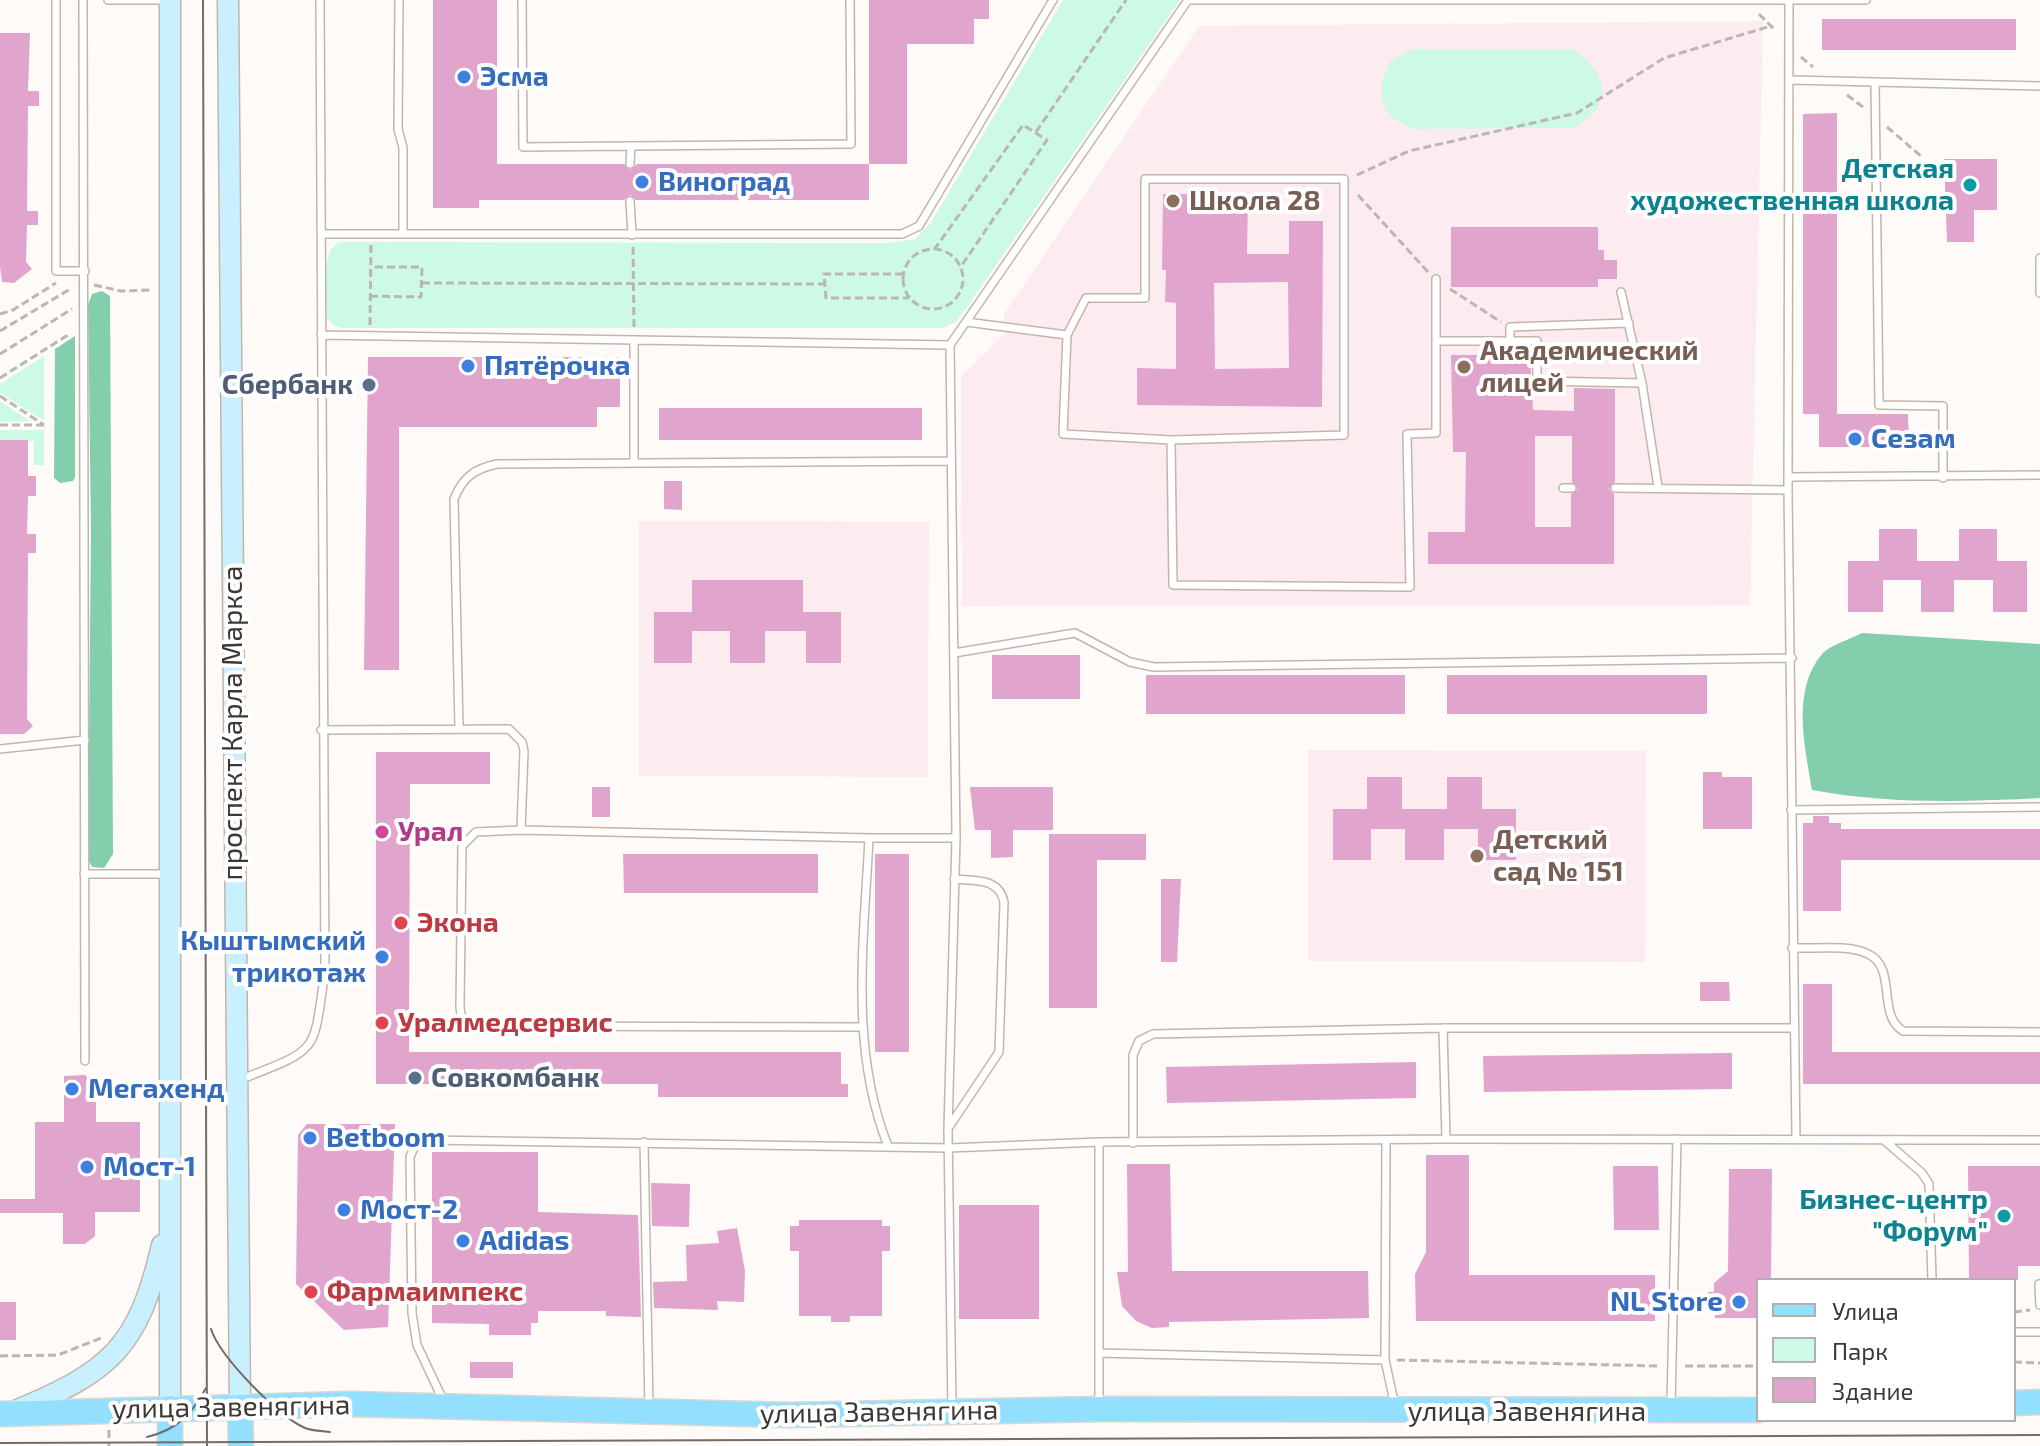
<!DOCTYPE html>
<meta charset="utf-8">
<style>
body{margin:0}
#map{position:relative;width:2040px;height:1446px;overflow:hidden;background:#fdfaf8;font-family:"Exo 2",sans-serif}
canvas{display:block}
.legend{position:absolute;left:1756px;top:1278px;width:260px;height:144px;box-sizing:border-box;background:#fff;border:2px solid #b2afae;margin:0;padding:10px 14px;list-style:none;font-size:24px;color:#3e3834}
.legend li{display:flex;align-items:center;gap:16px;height:40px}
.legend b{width:40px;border:2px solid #b2afae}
</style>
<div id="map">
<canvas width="2040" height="1446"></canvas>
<ul class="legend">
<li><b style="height:10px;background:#92e0fd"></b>Улица</li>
<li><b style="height:22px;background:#cdfae4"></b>Парк</li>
<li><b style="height:22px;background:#e1a4cd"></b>Здание</li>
</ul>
</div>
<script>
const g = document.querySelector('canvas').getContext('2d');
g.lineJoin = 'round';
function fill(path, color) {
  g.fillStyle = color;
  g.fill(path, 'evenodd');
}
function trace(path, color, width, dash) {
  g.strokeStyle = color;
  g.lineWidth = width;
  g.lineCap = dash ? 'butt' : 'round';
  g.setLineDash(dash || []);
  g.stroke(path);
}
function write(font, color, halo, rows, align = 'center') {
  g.font = font + ' "Exo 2",sans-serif';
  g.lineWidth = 8;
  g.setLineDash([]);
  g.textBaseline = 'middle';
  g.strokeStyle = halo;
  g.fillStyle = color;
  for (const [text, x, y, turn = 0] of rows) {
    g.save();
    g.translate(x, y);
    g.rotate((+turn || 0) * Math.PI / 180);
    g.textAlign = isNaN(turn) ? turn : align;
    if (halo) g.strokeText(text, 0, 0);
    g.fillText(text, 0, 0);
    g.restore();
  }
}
const education = new Path2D(`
 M1763,21L1750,605L962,606L961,376L1004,334V314L1199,26Z
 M639,521L929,522L928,777L639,776Z
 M1308,750L1646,751L1645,962L1308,961Z`);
const green = new Path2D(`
 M1063,0H1180L965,310L955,322L943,328H343L333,325L327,318C327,295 318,255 339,242L888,243L915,239L930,224Z
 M1413,49H1572C1609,72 1615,106 1573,128L1413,129L1391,117L1382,100V80L1391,60Z
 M44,356V421L0,393V384Z
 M0,401L27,419L32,421L0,422Z
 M0,430H44V465H34V441L0,440Z`);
const forest = new Path2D(`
 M102,291L110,296L113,854L104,868L92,867L88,858L91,530L88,305L92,294Z
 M75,336V477L73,481L60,483L54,478L55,349Z
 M1862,633L2040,644V798C1964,802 1887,804 1812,790C1805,747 1791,691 1822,654C1830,645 1851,639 1862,633Z`);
const building = new Path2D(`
 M433,0H497V164H624L630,170L637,164H869V200H636L630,195L624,200H479V208H433Z
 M869,0H989V19H974V44H907V164H869Z
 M1822,19H2016V50H1822Z
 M0,33H30L28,91H39V106H28L27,211H38V225H27L26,262L32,269L14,283L2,282L0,267Z
 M1837,113V414H1908L1909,447H1819V414H1803V114Z
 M1944,159H1997V210H1974V242H1947Z
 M1163,194L1248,195L1247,254H1289V221H1323L1322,407L1137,405V368L1176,369V303L1165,302L1166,270H1162ZM1288,282L1289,368L1215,369L1214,283Z
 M1451,227H1598V250H1604V260H1617V279H1598V287H1451Z
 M1451,355H1530L1533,410L1574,411V388L1615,389V482L1609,489L1614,494V564H1428V532H1465L1466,452H1453ZM1535,436H1572V482L1578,489L1571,494V527H1535Z
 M368,357H620V407H597V427H399V670H364Z
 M659,408H922V440H659Z
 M0,440H28V476H36V496H28L27,534H36V553H28L27,719L33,726L24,734H0Z
 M664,481H682V510L664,509Z
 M1879,529H1917V561H1959V529H1997V561H2027V612H1993V580H1954V612H1921V580H1883V612H1848V561H1879Z
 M692,580H803V612H841V663H806V631H765V663H730V631H692V663H654V612H692Z
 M992,655H1080V699H992Z
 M1146,675H1405V714H1146Z
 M1447,675H1707V714H1447Z
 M376,752H490V784H410L409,1052H841V1084H848V1097H658V1084H376Z
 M1703,772H1722V777H1752V829H1703Z
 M1367,777H1402V809H1447V777H1482V809H1516V860H1478V829H1444V860H1405V829H1371V860H1333V809H1367Z
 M592,787H610V817H592Z
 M970,787H1053V830H1013V857L991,858V830H975Z
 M1813,816H1829V823H1841V829H2040V860H1841V911H1803V823H1813Z
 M1049,834H1146V860H1097V1008H1049Z
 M623,854H818V893H624Z
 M875,854H909V1052H875Z
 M1161,879H1181L1177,962H1161Z
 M1700,982H1729L1730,1001H1700Z
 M1803,984H1832V1052H2040V1084H1803Z
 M1732,1053V1089L1484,1092L1483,1056Z
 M1416,1062V1098L1167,1103L1166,1067Z
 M85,1075L96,1086V1122H140V1212H95V1236L85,1244H63V1213H0V1199H35V1122H64V1076Z
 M307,1124H395L388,1327L344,1330L296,1284L298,1135Z
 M432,1152H538V1212L638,1215L641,1317L606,1316V1311H538V1323H531V1335H489V1324L432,1323Z
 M1426,1155H1469V1275H1655V1321H1416L1415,1274L1426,1252Z
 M1127,1164H1170L1172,1271H1368L1369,1318L1169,1322V1327L1152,1328L1136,1321L1122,1306L1117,1272H1128Z
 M1613,1166H1658L1659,1230H1614Z
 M1968,1166H2040V1266H2018V1280H1969Z
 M1729,1169H1772L1771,1280H1758V1318H1715V1312H1708V1292H1714V1283L1728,1271Z
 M651,1183L690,1184L689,1227L652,1226Z
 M959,1205H1039V1319H959Z
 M799,1220H882V1226H890V1251H882V1316H850V1322H831V1316H799V1251H790V1226H799Z
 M737,1228L745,1271L744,1302L717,1301L718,1310L654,1308L653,1282L687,1281L686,1245L719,1243L717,1231Z
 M0,1302H16V1340H0Z
 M470,1362H513V1378H470Z`);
const path = new Path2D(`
 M1759,14L1776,31
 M1801,57L1813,67
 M1847,95L1863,107
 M1887,127L1921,156
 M1036,132L1126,0
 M1357,175L1409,151L1577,113L1664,58L1771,26
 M1358,195L1428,272
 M633,247L634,327
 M903 279a30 30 0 1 1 60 0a30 30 0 1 1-60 0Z
 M934,250L1023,125L1047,140L960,268
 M903,274H824L826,298H909
 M422,283L825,284
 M94,285L121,291L150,290
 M1450,289L1501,322
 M370,296L421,297L422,267H371
 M0,314L13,310L56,283
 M370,325L371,244
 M0,331L72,288
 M0,354L72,309
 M0,378L71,333
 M0,396L44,425
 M0,425H46
 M2014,1312L2030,1310
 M0,1356L58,1355L101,1338
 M1397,1360L1661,1366
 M2014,1362L2040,1363
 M1685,1366H1758
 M109,1430V1446`);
const lane = new Path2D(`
 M56,0V271H85
 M83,0L85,1061
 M108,0H169
 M399,0L398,129L403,148V234
 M522,0L523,147L851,144L850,0
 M1188,0H1866
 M1789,1L1788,490L1796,1140
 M1790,80L1875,82L1879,405L1943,406V478
 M1875,82L2040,86
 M630,164L631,146
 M1145,179H1344V435L1171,440L1063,434L1067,335L1086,298H1145Z
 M630,201L632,235
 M322,234H902L919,226L1053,0
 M2040,258V293
 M1621,292L1642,383L1658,487
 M966,322L1067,335
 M321,335L950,345L1188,0
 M1510,340V327L1629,323
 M1437,341H1537V381L1642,383
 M950,345L956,838L948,1129L952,1409
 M1171,440L1173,585L1410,587L1407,434L1436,433V279
 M634,463V341
 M1789,477L2040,475
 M1563,488H1572
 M1615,488L1788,490
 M954,653L1075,633L1130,662L1154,667L1792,658
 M459,727L454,499C463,477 474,469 497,464L951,461
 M321,730L509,729L522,742L524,751L521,830L869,838C864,940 849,1049 888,1146
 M0,749L85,740
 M1791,810L2040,807
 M521,830L476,832L462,846L460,1007L461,1015L472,1026L861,1027
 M869,838H956
 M84,874H169
 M1792,948C1814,949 1848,944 1868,954C1898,968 1876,1014 1903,1031L2040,1032
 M1443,1028L1446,1139
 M242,1079C321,1048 313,1054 325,970L320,0
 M949,1127L999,1052L1004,902C999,877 974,881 954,879
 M1885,1141L1922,1173L1929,1184L1932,1280
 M644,1142L649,1408
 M1386,1142L1385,1360L1395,1406
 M1133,1143V1055L1139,1041L1153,1034L1443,1028H1792
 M2039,1284L2040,1305
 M2014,1332H2040
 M1099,1353L1385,1360
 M443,1400L417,1345L412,1313L410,1157L416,1143L427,1140L949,1148L1099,1142L1446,1139L2040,1140
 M1099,1404V1142
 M1671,1404L1677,1139`);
const secondary = new Path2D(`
 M170,0V1408
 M228,0L240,1407
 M15,1411C111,1371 138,1348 162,1245`);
const primary = new Path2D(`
 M2014,1403L2040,1402
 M240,1407L241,1446
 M170,1408V1446
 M0,1414L349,1404L791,1415L1099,1409L1758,1410`);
const tram = new Path2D(`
 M203,0L207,1446
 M211,1329C220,1357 278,1416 305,1428C312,1431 323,1431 330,1432
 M147,1437C177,1430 192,1414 206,1388
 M0,1443L2040,1435`);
const markers = [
 [464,77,8,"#3f7fe0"],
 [642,182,8,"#3f7fe0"],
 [1970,185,8,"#0f9aa8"],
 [1173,201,8,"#8d6e63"],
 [468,366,8,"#3f7fe0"],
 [1464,367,8,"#8d6e63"],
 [369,385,8,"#5c6f8a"],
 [1855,439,8,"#3f7fe0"],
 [382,832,8,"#d1479c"],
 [1477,856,8,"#8d6e63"],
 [401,923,8,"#e0444e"],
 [382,957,8,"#3f7fe0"],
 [382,1023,8,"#e0444e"],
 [415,1078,8,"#5c6f8a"],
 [72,1089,8,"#3f7fe0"],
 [310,1138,8,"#3f7fe0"],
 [87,1167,8,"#3f7fe0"],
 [344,1210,8,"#3f7fe0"],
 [2004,1216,8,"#0f9aa8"],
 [463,1241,8,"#3f7fe0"],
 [311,1292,8,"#e0444e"],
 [1739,1302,8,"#3f7fe0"]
];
const shopNames = [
 ["Эсма",480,77],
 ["Виноград",658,182],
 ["Пятёрочка",484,366],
 ["Сезам",1871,439],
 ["Кыштымский",366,941,"right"],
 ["трикотаж",366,973,"right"],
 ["Мегахенд",88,1089],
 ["Betboom",326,1138],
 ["Мост-1",103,1167],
 ["Мост-2",360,1210],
 ["Adidas",479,1241],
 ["NL Store",1723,1302,"right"]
];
const cultureNames = [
 ["Детская",1954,169],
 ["художественная школа",1954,201],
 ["Бизнес-центр",1988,1200],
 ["\"Форум\"",1988,1232]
];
const educationNames = [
 ["Школа 28",1189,201],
 ["Академический",1480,351],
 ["лицей",1480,383],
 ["Детский",1493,840],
 ["сад № 151",1493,872]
];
const serviceNames = [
 ["Сбербанк",353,385],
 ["Совкомбанк",431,1078,"left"]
];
const streetNames = [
 ["проспект Карла Маркса",233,723,-90],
 ["улица Завенягина",231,1407,-1],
 ["улица Завенягина",879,1412,-1],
 ["улица Завенягина",1527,1412]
];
const hotelNames = [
 ["Урал",398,832]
];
const healthNames = [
 ["Экона",417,923],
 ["Уралмедсервис",398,1023],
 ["Фармаимпекс",327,1292]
];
fill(education, '#fdecef');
fill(green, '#cdfae4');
fill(forest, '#83ceac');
fill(building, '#e1a4cd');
trace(lane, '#c3b5ab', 10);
trace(secondary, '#c3b5ab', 23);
trace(primary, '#d8d7d6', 27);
trace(path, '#bab6b4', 3, [8, 4]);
trace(lane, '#fff', 7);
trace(secondary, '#c9f0fe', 20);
trace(primary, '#92e0fd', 24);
trace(tram, '#726d6a', 2);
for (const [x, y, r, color] of markers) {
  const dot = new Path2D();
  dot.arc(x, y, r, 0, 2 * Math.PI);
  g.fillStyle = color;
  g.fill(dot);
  trace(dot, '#fff', 3);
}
write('bold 28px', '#366cbe', '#fff', shopNames, 'left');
write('bold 28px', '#0d838f', '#fff', cultureNames, 'right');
write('bold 28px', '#785e54', '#fff', educationNames, 'left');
write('bold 28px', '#4e5e75', '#fff', serviceNames, 'right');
write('28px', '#3e3834', '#fff', streetNames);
write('bold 28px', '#b23c85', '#fff', hotelNames, 'left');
write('bold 28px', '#be3a42', '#fff', healthNames, 'left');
</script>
